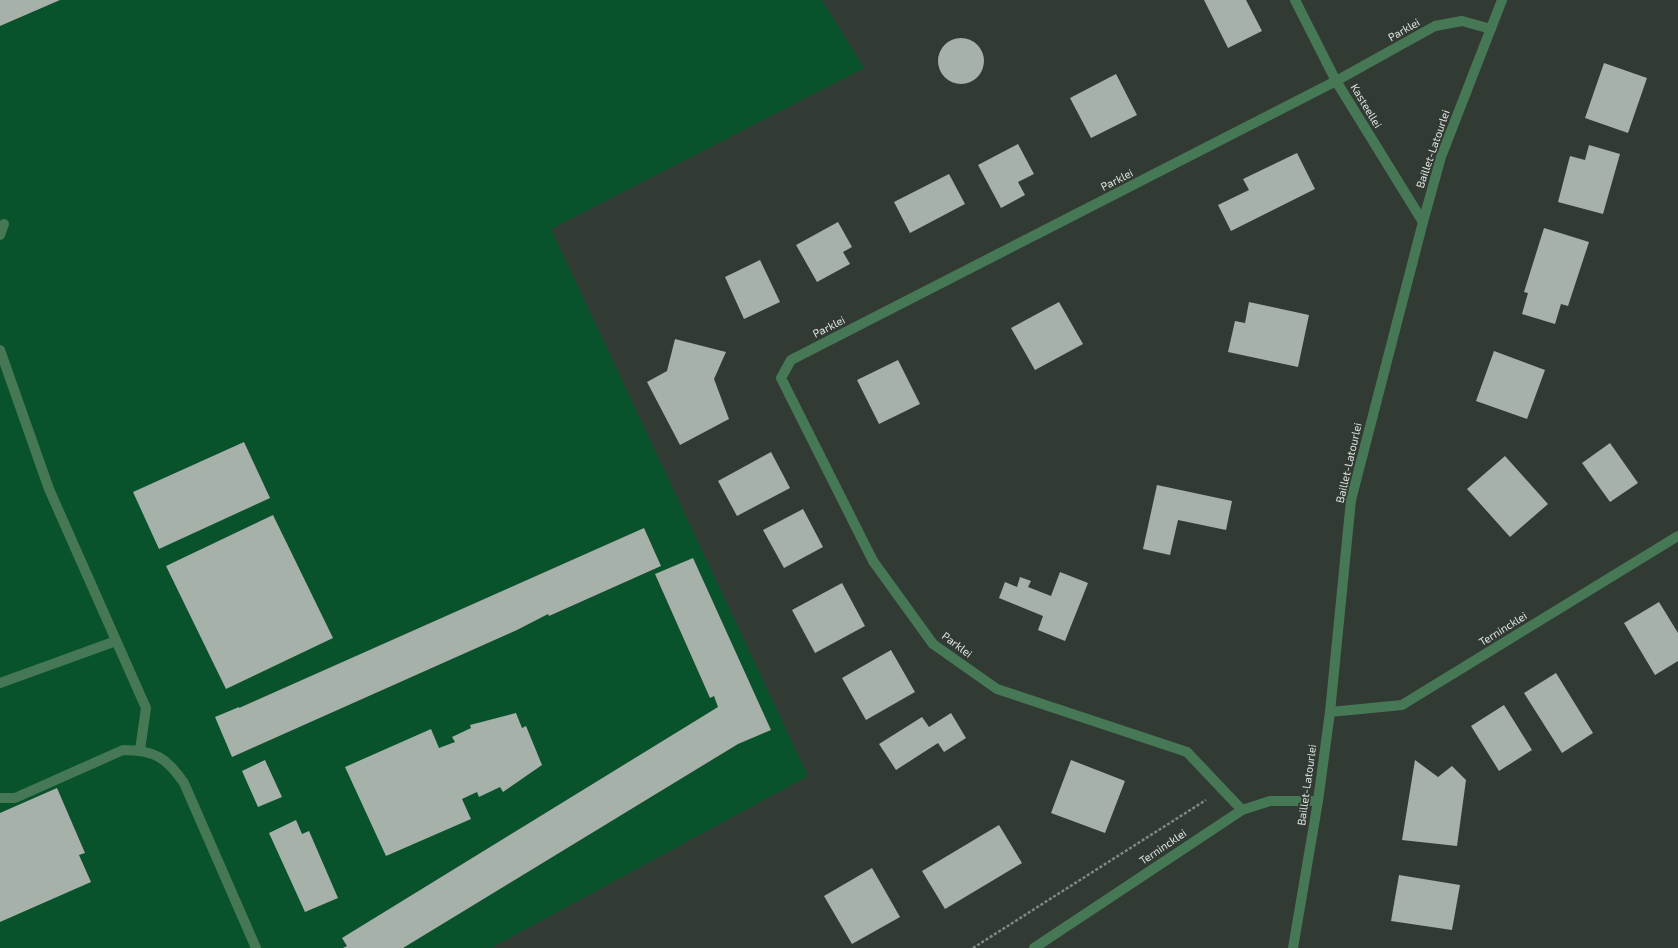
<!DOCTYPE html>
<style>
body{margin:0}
canvas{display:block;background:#323a34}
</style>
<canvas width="1678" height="948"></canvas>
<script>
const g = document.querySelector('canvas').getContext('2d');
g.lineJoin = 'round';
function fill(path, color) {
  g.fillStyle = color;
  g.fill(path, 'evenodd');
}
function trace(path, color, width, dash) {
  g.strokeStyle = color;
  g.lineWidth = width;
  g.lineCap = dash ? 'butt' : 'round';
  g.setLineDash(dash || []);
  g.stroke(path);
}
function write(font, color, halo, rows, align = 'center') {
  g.font = font + ' "Exo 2",sans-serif';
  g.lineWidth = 4;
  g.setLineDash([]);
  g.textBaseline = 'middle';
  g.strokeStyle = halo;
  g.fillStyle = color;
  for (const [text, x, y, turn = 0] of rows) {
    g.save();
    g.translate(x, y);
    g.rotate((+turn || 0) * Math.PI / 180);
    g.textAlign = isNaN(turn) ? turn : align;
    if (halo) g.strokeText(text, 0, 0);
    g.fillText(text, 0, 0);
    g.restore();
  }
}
const green = new Path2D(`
 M60,0H822L864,68L551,229L808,776L491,948H403L738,744L771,730L693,558L655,575L710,698L714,696L718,707L342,938L347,946L343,948H0V922L91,881L79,855L85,852L57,788L0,813V26ZM244,442L270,498L134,492ZM273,515L332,638L226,689L166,566ZM644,528L661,566L550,616L548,614L517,630L232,757L238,707L239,708Z`);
const building = new Path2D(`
 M0,0H60L0,26Z
 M1204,0H1246L1262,31L1228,48Z
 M938 61a23 23 0 1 1 46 0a23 23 0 1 1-46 0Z
 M1604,63L1647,78L1628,133L1585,118Z
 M1116,74L1137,115L1091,138L1070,98Z
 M1018,144L1034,174L1018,182L1025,195L1001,208L978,165Z
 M1589,145L1620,154L1603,214L1558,202L1570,156L1585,160Z
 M1297,153L1315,189L1231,231L1218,205L1249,190L1243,179Z
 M949,174L965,204L910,233L894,202Z
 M838,222L852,247L843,252L850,264L817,282L796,245Z
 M1544,228L1589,242L1568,306L1561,304L1555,324L1522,314L1528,293L1524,292Z
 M760,260L780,302L744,319L725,277Z
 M1059,302L1083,344L1035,370L1011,328Z
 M1249,302L1309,315L1298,367L1228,352L1235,321L1245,323Z
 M675,339L726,352L714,379L729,419L680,445L647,382L667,371Z
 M1494,351L1545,370L1527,419L1476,401Z
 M898,360L920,404L879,424L857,380Z
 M244,442L270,498L159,549L133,492Z
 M1610,443L1638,483L1610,502L1582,463Z
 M771,452L790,488L737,516L718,481Z
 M1505,456L1548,504L1510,537L1467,489Z
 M1157,485L1232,501L1226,530L1178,520L1170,555L1143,549Z
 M803,509L823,547L784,568L763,530Z
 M273,515L333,638L226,689L166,566Z
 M644,528L661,566L549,616L548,614L517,630L232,757L215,717L239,707V708Z
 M693,558L771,730L738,744L403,948H343L347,946L342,938L718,707L714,696L710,698L655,574Z
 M1060,572L1088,583L1065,641L1038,630L1043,616L999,598L1005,582L1017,587L1020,577L1031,581L1028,587L1051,596Z
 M842,583L865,626L815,653L792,610Z
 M1659,602L1678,633V661L1655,675L1624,623Z
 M891,650L915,692L866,720L842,678Z
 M1556,673L1593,733L1562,753L1524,693Z
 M1504,705L1532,750L1499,771L1471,726Z
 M516,713L522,728L526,726L542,765L503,792L500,787L479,797L477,792L462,799L471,819L386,856L345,767L431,729L439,748L455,742L452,737L471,728L470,725Z
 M951,713L966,738L944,752L938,743L896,770L879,744L922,717L929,727Z
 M265,760L282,797L258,807L242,771Z
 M1071,760L1125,781L1105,833L1051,813Z
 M1415,760L1438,777L1452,766L1466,780L1457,846L1402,840Z
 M57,788L85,853L79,855L91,882L0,922V813Z
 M296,820L302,834L309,831L338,898L305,912L269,833Z
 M999,825L1022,863L945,909L922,871Z
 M872,868L900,917L852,944L824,896Z
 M1399,875L1460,885L1452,930L1391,921Z`);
const path = new Path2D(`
 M973,948L1206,800`);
const minor = new Path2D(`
 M1295,0L1336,81L1423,222
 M0,235L4,224
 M0,350L49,489L146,708L140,750
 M0,683L116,641
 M1330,712L1402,705L1678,536
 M0,798H15L123,750C155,750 167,758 184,783L256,948
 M1242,810L1187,752L997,689L933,644L873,561L781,378L791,360L1336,81L1435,26L1462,21L1491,29
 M1034,948L1242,810L1270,801H1318
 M1293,948L1318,801L1330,712L1351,500L1423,222L1441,157L1502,0`);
const streetNames = [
 ["Parklei",1404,30,-30],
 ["Kasteellei",1366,106,59],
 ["Baillet-Latourlei",1433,149,-71],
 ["Parklei",1117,180,-27],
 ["Parklei",829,327,-27],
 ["Baillet-Latourlei",1349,463,-77],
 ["Ternincklei",1503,629,-32],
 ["Parklei",957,645,37],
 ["Baillet-Latourlei",1307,785,-82],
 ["Ternincklei",1163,847,-34]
];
fill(green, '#08532b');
fill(building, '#a6b1a9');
trace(path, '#818883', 2.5, [3, 2]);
trace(minor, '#467856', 10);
write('11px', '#dee4e0', '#323a34', streetNames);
</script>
